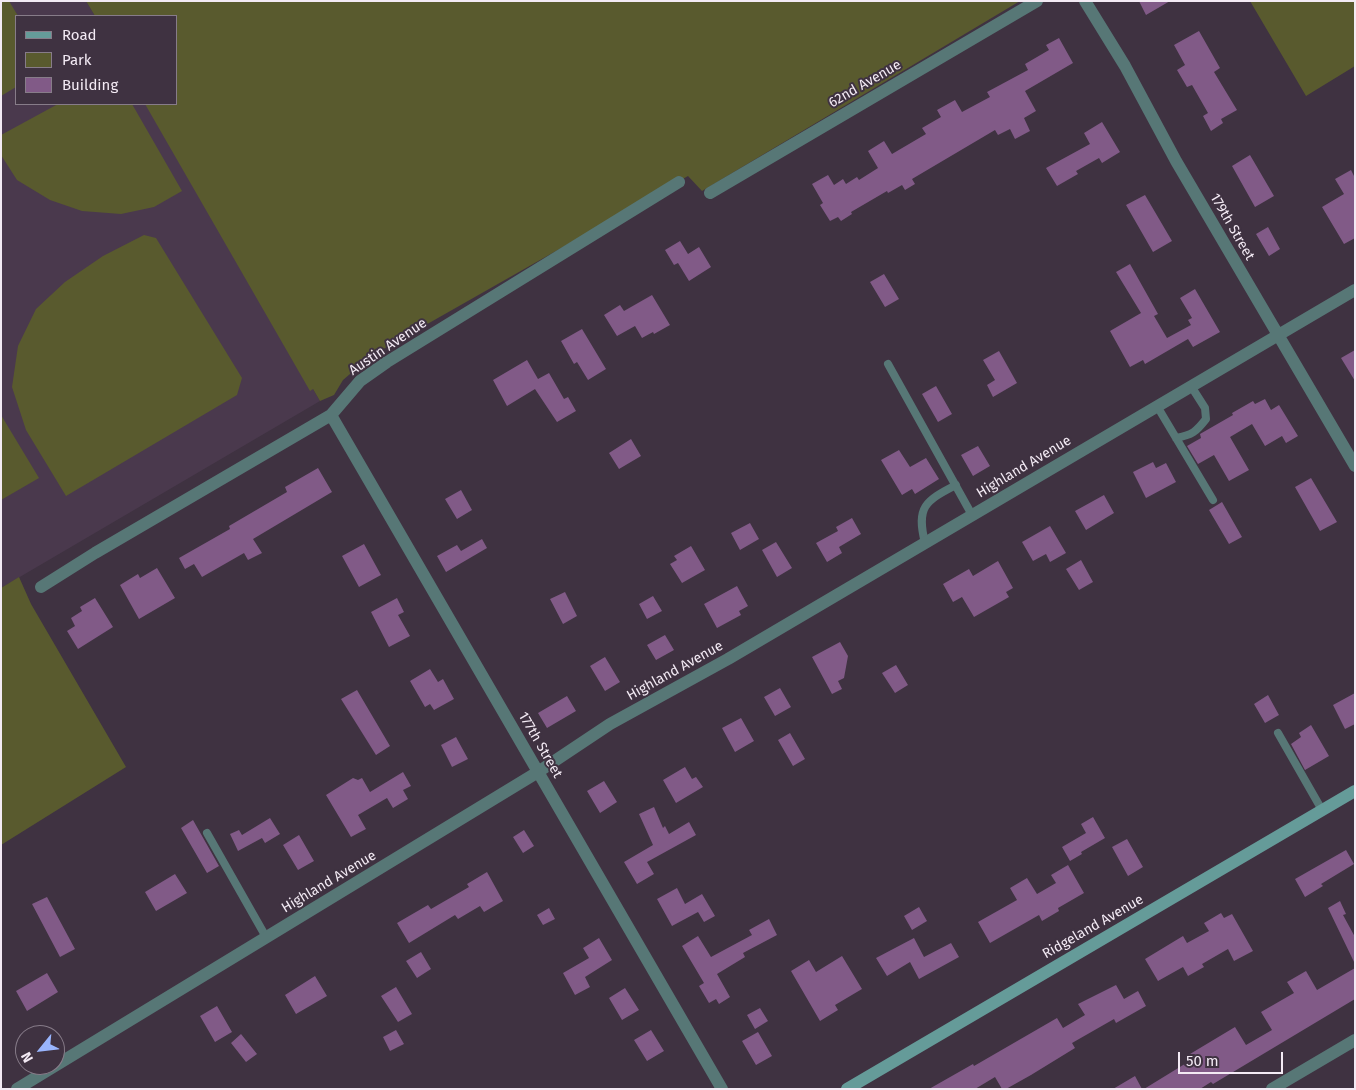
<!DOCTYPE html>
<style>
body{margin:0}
#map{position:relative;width:1356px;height:1090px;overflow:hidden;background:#3f3241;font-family:"Fira Sans",sans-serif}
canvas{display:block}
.frame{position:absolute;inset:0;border:2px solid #f3eaf4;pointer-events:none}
.legend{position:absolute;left:15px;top:15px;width:162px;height:90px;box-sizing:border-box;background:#3f3241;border:1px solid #877c89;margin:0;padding:6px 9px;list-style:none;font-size:15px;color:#f3eaf4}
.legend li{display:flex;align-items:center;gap:10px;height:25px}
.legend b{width:25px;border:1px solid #877c89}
.north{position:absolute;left:15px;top:1025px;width:50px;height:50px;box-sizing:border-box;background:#3f3241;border:1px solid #877c89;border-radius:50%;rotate:241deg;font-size:14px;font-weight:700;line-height:20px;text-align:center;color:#f3eaf4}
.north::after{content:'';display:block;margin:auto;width:18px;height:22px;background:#99b5fd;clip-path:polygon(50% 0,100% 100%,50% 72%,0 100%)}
.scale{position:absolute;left:1178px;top:1052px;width:105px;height:22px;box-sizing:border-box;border:2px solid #f3eaf4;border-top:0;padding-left:6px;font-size:15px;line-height:18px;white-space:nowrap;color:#f3eaf4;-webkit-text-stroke:4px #3f3241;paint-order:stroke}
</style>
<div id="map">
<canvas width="1356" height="1090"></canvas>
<div class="frame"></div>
<ul class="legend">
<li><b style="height:6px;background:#659b99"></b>Road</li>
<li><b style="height:14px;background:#595a2e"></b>Park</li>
<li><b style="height:14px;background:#815a87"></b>Building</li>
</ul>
<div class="north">N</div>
<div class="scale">50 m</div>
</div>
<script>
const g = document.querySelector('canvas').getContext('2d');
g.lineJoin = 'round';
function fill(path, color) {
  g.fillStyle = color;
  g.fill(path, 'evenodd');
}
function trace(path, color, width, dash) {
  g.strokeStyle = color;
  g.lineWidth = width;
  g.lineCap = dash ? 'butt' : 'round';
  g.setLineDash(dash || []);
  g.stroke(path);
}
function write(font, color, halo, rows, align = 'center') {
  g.font = font + ' "Fira Sans",sans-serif';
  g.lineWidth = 4;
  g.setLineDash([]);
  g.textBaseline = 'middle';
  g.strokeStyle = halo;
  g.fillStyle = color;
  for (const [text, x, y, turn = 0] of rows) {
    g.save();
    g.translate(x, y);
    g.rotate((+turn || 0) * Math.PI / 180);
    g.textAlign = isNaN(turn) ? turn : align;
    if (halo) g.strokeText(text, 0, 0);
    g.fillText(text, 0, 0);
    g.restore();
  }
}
const built = new Path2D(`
 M1,1H86L95,16H16V104H146L320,401L1,588Z`);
const green = new Path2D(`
 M1,1H9L18,16H16V87L1,96Z
 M86,1H1020L702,191L688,176L371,356L343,380L334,395L320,401L313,389L310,391L145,104H176V16H95Z
 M1250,1H1355V66L1306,96Z
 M58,104H132L182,191L154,207L121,214L82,211L50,200L17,180L1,155V135Z
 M144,235L156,238L242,378L237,395L66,496L26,430L12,387L18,346L36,309L65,282L103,256Z
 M1,415L39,478L1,500Z
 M19,577L31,604L126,767L1,845V588Z`);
const building = new Path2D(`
 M1139,1H1170L1146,15Z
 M1199,31L1220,68L1214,72L1237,110L1221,119L1223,123L1211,131L1203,116L1208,113L1192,85L1187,87L1177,70L1185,65L1174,45Z
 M1059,38L1073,63L1025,91L1036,111L1024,118L1030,131L1015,139L1010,129L998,135L995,130L912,179L915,184L905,190L902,185L888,193L887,191L851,212L852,214L841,221L838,217L830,221L820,205L823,203L812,184L828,175L834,185L843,179L846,184L857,177L859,180L878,168L868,151L884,141L892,154L926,134L922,128L941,117L937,110L955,100L962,112L990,97L987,92L1028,70L1025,64L1049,50L1046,45Z
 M1102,122L1120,152L1102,163L1099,158L1076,171L1078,174L1057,186L1046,168L1090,144L1084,133Z
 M1250,155L1274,196L1255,207L1232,166Z
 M1351,170L1355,178V238L1344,244L1322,207L1344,194L1335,179Z
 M1145,195L1172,241L1153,252L1126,205Z
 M1268,227L1280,249L1269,256L1256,234Z
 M680,241L688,254L699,247L711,267L689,281L678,263L674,265L665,250Z
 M1130,264L1158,314L1154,316L1167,338L1191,325L1188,320L1192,318L1180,298L1195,289L1220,332L1193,347L1188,339L1145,364L1143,360L1130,367L1110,331L1141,313L1116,272Z
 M884,274L899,299L885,307L870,282Z
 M652,295L670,325L654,334L653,332L642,338L635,326L617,336L604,315L620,305L624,311Z
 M582,329L606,369L588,380L577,362L574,364L561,341Z
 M1355,350V381L1341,358Z
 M999,351L1017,383L993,397L987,385L995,380L983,360Z
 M527,360L538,379L549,373L564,399L568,397L576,411L557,422L535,389L507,406L493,380Z
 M936,386L952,414L938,422L922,394Z
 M1265,399L1271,410L1279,405L1298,436L1286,443L1282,436L1265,446L1252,424L1230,437L1249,470L1229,481L1214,455L1198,464L1187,446L1201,438L1200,434L1233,415L1232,413L1253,401L1255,404Z
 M631,439L641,456L619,469L609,453Z
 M978,446L990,466L973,476L961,455Z
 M899,450L910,467L926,458L939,479L915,494L912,489L902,495L881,460Z
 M1153,462L1156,468L1166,463L1176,482L1146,498L1133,472Z
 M318,468L332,492L253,539L262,553L248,560L244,553L202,577L194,564L185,569L179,558L230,529L229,526L287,492L285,487Z
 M1311,478L1337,522L1320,531L1295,487Z
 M461,490L472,510L457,519L445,499Z
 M1104,495L1114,513L1086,530L1075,511Z
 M1222,502L1242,537L1229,544L1209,510Z
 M852,518L861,534L839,547L842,553L827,562L816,543L838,531L836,527Z
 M750,523L759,539L740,550L731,533Z
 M1050,526L1066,553L1050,562L1046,554L1033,561L1022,542Z
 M482,539L487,548L446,572L437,556L457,545L461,551Z
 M776,542L792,568L777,577L762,550Z
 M364,544L381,575L359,587L342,556Z
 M691,546L705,570L682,583L670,564L677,560L674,556Z
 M1081,560L1093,582L1079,590L1066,569Z
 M998,561L1013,588L1006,592L1009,597L974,617L962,597L953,602L943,584L969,569L973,576Z
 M157,568L175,598L139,619L120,585L138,574L140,578Z
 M737,586L748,606L739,611L741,615L717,628L704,604Z
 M565,592L577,616L563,624L550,599Z
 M653,596L662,611L647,619L639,604Z
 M95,598L113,627L78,649L67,631L75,626L71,618L82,611L80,607Z
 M397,598L404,612L398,615L410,636L389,647L371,612Z
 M665,635L674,650L656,660L647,645Z
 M840,642L848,656L844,678L838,681L842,689L832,694L812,657Z
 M605,657L620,682L605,691L590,666Z
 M896,665L908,685L895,693L882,673Z
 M430,669L438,682L443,679L454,699L434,710L430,704L425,707L410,681Z
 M780,688L791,707L775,716L764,697Z
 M357,690L390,746L376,755L341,699Z
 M1355,693V724L1345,729L1333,705Z
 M1268,695L1279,715L1265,723L1254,704Z
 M567,696L576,711L547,728L538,713Z
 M741,718L754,741L735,752L722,728Z
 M1311,725L1329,756L1305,770L1291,744L1301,737L1299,733Z
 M790,733L805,759L793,766L778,740Z
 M456,737L468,759L452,767L441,745Z
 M685,767L692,779L696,777L703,787L676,803L663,780Z
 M403,772L411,786L403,790L408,799L393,808L387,798L358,815L366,829L351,837L326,795L353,778L358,780L362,778L370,792Z
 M604,781L617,802L600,813L587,791Z
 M654,807L663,828L665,826L669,834L689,822L696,835L647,862L654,874L637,884L624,862L653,845L639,814Z
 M1093,817L1105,838L1081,852L1082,854L1070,861L1062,847L1086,833L1081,824Z
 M270,818L280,834L265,843L262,838L238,851L230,834L239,830L242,835Z
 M193,820L219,866L207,873L181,828Z
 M524,830L534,846L523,853L513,837Z
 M299,835L314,861L298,870L283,845Z
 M1127,839L1143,867L1128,876L1112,847Z
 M1346,850L1354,864L1321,884L1323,886L1305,897L1295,879Z
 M1068,865L1084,893L1058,908L1059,911L1042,921L1039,915L990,943L978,922L1017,900L1010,888L1027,878L1037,894L1056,883L1051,875Z
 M487,872L503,901L484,912L480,906L458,919L455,915L409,943L397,923L428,905L431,909L469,887L467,884Z
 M175,874L187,893L156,911L145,892Z
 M677,888L685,904L702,894L715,916L704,922L698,912L672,926L657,899Z
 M47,897L75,949L60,957L32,904Z
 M1340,901L1346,914L1343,915L1355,937V964L1328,908Z
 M919,907L927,921L912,930L904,916Z
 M549,908L555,919L543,925L537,915Z
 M1221,913L1224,918L1232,914L1253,951L1234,961L1228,949L1202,964L1204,967L1188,976L1183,967L1158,981L1145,959L1183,936L1187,943L1209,931L1204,923Z
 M769,919L777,935L743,953L745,957L717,974L730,997L719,1004L716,999L709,1003L699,986L704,983L682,946L698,936L711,957L752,935L749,930Z
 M599,938L612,960L585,977L590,987L575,995L563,973L589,958L583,948Z
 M914,938L924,957L951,943L959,957L919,979L910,962L887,976L876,958Z
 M421,952L431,969L417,978L406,961Z
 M842,956L862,989L835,1005L838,1010L820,1021L791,971L809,960L816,972Z
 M1355,968V999L1213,1084L1211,1082L1200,1089H1144L1188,1062L1185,1057L1235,1027L1246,1045L1272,1030L1261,1012L1294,993L1287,982L1306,971L1317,990Z
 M47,973L58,992L27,1011L16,991Z
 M315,976L327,996L296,1014L285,995Z
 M1116,985L1124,999L1138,991L1146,1006L1116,1023L1114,1019L1072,1043L1075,1048L1031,1075L1006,1089H1002L995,1077L975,1089H929L973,1064L974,1066L1057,1018L1063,1028L1085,1015L1078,1004Z
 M396,987L412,1014L398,1022L381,996Z
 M625,988L639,1010L622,1020L609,998Z
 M217,1006L232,1032L215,1042L200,1016Z
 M760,1008L768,1021L755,1029L747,1015Z
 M396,1030L404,1044L390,1051L383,1037Z
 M651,1030L664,1051L647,1061L634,1040Z
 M758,1032L772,1056L756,1065L742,1041Z
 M241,1034L257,1054L246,1062L231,1043Z
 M1135,1076L1142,1089H1113Z`);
const lane = new Path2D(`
 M888,364L972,515
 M1157,406L1213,500
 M1176,438C1192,435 1196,432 1206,419L1205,408L1191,386
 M925,543C916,507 925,501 956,485
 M1278,733L1322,810
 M207,833L266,937`);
const street = new Path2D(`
 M1085,1L1125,66L1176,161L1355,466
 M710,193L1037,1
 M331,415L722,1089
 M41,587L95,553L331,415L360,381L387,362L679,182
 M17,1089L538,772L610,724L728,659L1355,290
 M1272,1089L1355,1040`);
const secondary = new Path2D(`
 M847,1089L1355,791`);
const streetNames = [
 ["62nd Avenue",865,84,-30],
 ["179th Street",1232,227,60],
 ["Austin Avenue",388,347,-34],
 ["Highland Avenue",1024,467,-31],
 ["Highland Avenue",675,671,-29],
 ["177th Street",540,745,60],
 ["Highland Avenue",329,882,-31],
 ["Ridgeland Avenue",1093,927,-30]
];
fill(built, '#4a394d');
fill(green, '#595a2e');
fill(building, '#815a87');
trace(lane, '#577776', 8);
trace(street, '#577776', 12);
trace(secondary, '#659b99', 12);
write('14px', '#f3eaf4', '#3f3241', streetNames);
</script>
